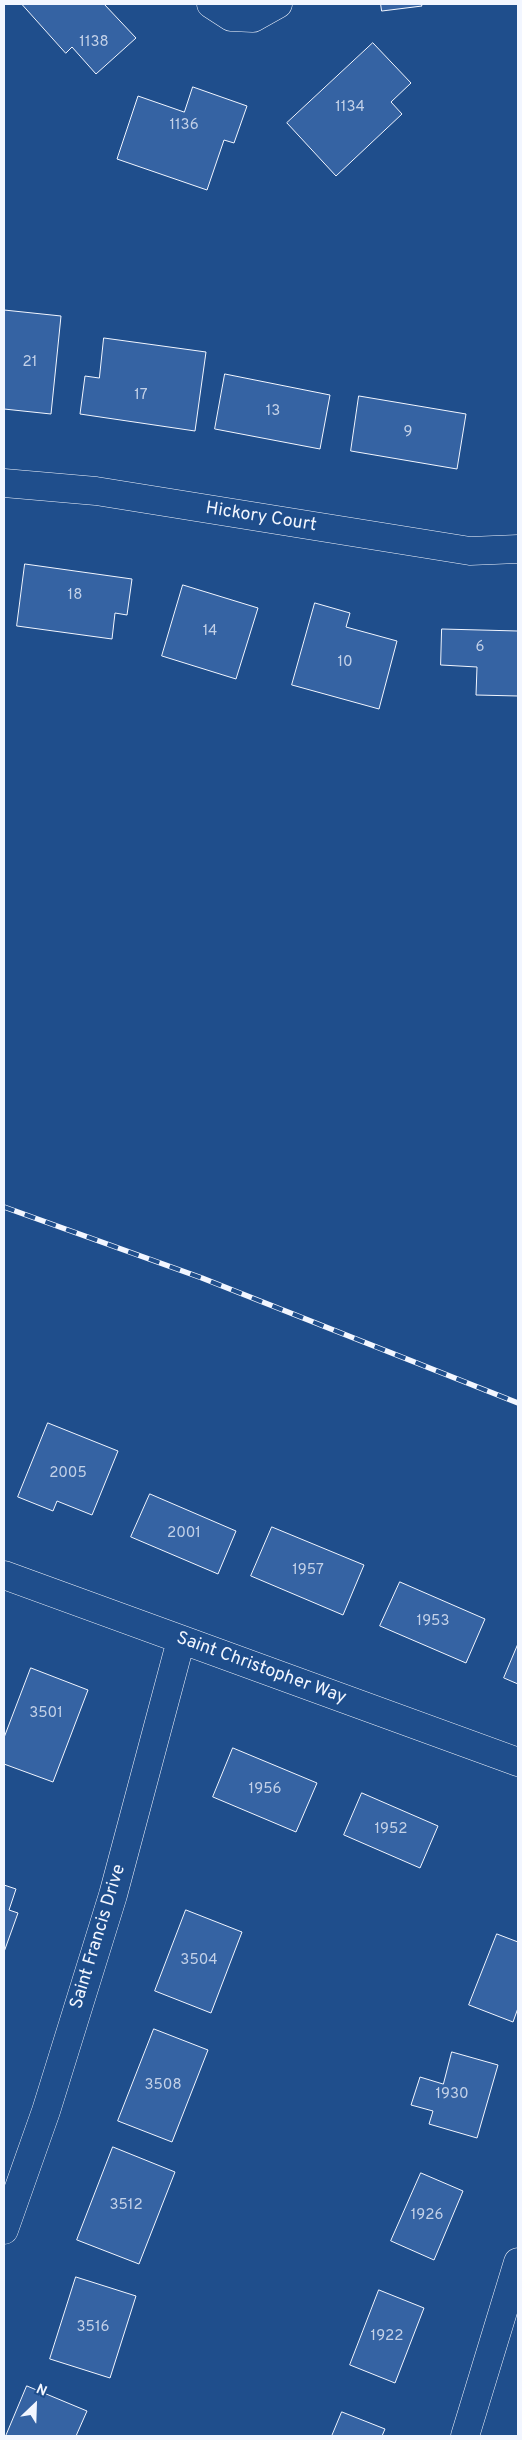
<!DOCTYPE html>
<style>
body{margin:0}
#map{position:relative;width:522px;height:2440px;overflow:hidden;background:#1f4e8c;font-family:Overpass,sans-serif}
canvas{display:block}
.frame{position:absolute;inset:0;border:5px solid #f2f6ff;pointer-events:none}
.north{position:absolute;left:10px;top:2380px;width:50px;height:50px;-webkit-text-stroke:4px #1f4e8c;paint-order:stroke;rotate:24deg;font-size:14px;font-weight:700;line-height:20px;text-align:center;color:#f2f6ff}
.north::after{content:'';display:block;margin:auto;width:18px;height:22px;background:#f2f6ff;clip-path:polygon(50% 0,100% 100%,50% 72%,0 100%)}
</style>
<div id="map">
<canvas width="522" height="2440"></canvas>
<div class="frame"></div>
<div class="north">N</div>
</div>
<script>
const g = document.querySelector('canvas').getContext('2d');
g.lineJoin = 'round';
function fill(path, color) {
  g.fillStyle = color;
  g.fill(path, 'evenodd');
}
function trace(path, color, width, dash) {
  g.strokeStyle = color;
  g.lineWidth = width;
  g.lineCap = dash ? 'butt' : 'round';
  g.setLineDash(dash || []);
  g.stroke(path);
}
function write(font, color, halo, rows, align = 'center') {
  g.font = font + ' Overpass,sans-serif';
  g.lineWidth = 4;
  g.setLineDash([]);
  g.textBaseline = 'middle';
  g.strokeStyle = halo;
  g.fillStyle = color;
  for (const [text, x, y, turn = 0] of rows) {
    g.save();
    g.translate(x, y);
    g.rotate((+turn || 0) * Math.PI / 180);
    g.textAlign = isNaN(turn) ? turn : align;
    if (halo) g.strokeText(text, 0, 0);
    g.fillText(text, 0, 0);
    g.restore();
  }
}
const building = new Path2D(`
 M22,4H104L136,38L96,74L72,47L66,53Z
 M381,4H421L422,6L382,11Z
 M373,43L411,83L391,102L402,114L336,176L287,123Z
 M193,87L247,106L234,143L224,140L207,190L117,159L138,96L184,112Z
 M4,310L61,316L51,414L4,409Z
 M104,338L206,352L195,431L80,414L85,376L99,378Z
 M225,374L330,395L320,449L215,429Z
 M359,396L466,414L457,469L351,451Z
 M25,564L132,579L127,615L115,613L112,639L17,626Z
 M183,585L258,608L236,679L162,656Z
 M315,603L350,613L346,627L397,641L379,709L292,685Z
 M442,629L518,631V696L476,695L477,667L441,665Z
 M48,1423L118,1451L92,1515L57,1501L53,1511L18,1497Z
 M150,1494L236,1531L218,1574L131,1537Z
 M272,1527L364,1565L343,1615L251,1576Z
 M400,1582L485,1619L466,1663L380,1626Z
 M518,1644V1684L504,1678Z
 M31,1668L88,1690L53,1782L4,1764V1738Z
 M233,1748L317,1783L296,1832L213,1797Z
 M362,1793L438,1826L420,1868L344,1835Z
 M4,1885L16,1889L9,1910L18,1913L4,1952Z
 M186,1910L242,1932L211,2013L155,1991Z
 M497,1934L518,1942V2008L513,2022L469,2005Z
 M154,2029L208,2050L172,2142L118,2121Z
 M452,2052L498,2065L477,2138L429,2124L433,2111L411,2105L420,2077L443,2084Z
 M113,2147L175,2172L139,2264L77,2240Z
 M421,2173L463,2191L434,2260L391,2241Z
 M76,2277L136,2296L110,2378L50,2359Z
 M379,2290L424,2308L395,2383L350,2365Z
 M27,2386L87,2411L76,2436H6Z
 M342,2412L385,2429L382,2436H332Z`);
const minor = new Path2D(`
 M211,4L231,17L253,18L278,4
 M4,483L96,491L470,551L518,549
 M4,1575L518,1762
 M4,2230L46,2111L113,1895L181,1640
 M465,2436L518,2262`);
const rail = new Path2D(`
 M4,1207L202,1278L518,1403`);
const numberNames = [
 ["1138",94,43],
 ["1134",350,108],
 ["1136",184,126],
 ["21",30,363],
 ["17",141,396],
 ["13",273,412],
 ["9",408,433],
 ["18",75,596],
 ["14",210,632],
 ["6",480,648],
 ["10",345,663],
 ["2005",68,1474],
 ["2001",184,1534],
 ["1957",308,1571],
 ["1953",433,1622],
 ["3501",46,1714],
 ["1956",265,1790],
 ["1952",391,1830],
 ["3504",199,1961],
 ["3508",163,2086],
 ["1930",452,2095],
 ["3512",126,2206],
 ["1926",427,2216],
 ["3516",93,2328],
 ["1922",387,2337]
];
const streetNames = [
 ["Hickory Court",261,518,9],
 ["Saint Christopher Way",261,1669,20],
 ["Saint Francis Drive",99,1937,-73]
];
fill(building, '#3563a3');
trace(building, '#f2f6ff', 1);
trace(minor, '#f2f6ff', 29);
trace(minor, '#1f4e8c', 28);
trace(rail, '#f2f6ff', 5.5);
trace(rail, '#1f4e8c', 4, [11]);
write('15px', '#c3d1e8', null, numberNames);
write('18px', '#f2f6ff', '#1f4e8c', streetNames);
</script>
